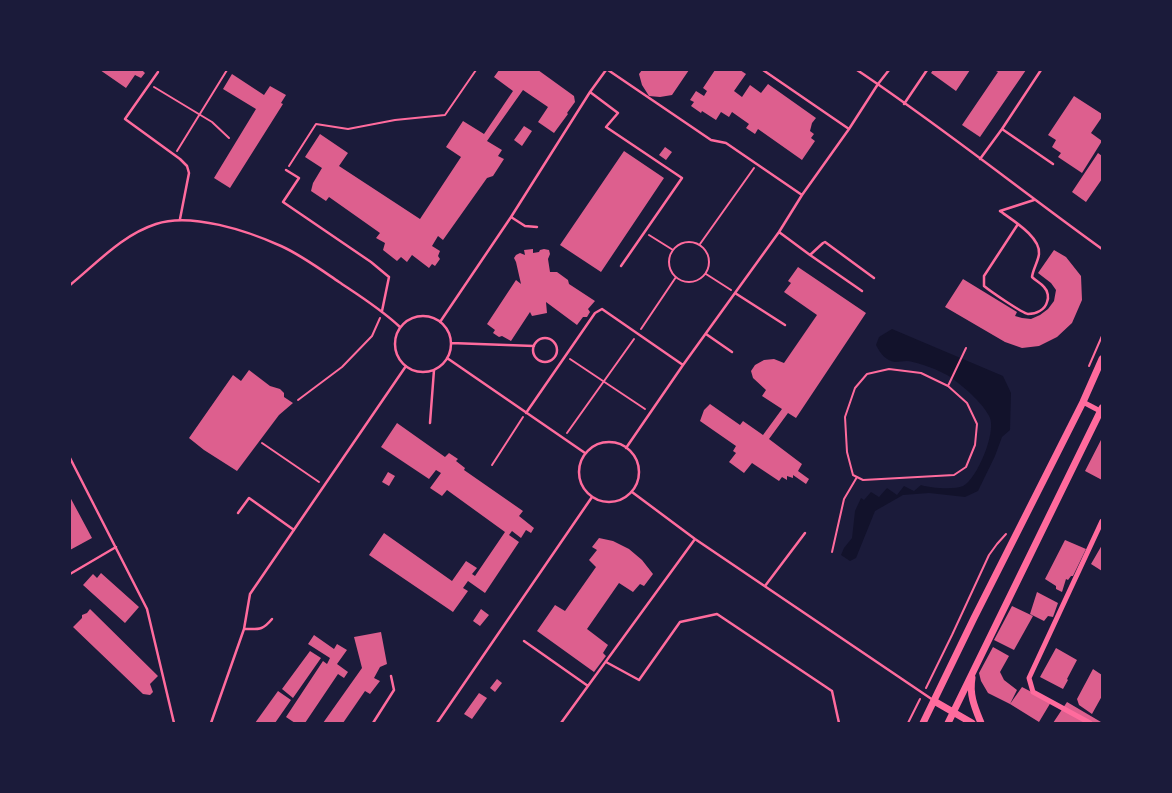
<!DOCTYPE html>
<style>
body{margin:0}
#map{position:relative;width:1172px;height:793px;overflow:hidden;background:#1b1b3a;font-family:"IBM Plex Sans",sans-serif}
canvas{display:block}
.frame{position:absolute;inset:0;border:71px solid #1b1b3a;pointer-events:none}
</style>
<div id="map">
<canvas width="1172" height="793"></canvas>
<div class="frame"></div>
</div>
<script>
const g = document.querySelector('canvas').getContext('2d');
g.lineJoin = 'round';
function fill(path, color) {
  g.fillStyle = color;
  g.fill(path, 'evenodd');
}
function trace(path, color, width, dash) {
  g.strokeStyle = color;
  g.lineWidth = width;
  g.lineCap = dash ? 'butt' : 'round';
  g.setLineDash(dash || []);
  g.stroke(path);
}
const water = new Path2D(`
 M892,329L1003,376L1011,393L1010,430L1002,437L995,456L978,491L965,497L929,493L903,495L875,511L856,558L850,561L841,555L844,548L852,538L855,511L861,498L864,500L871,492L879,497L887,488L897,495L904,486L914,491L921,485C930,488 954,490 963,486C977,479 996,433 990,418C984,404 965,388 953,379C945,372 918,362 907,361C903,361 899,362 895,362C886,361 880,353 876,345L879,337Z`);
const building = new Path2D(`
 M100,70H142L145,73L141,78L135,75L126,88Z
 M499,70H538L574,96L575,102L567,113L568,114L554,133L538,122L548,107L523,90L487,141L502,150L498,156L504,159L493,176L487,178L443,240L438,236L432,246L440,251L438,256L440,259L435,266L432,264L429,268L412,255L407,262L401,257L397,261L383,250L385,243L376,238L380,233L329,197L326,201L311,191L313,183L322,168L305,157L320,134L348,153L339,166L420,219L461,157L446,147L463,121L484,134L513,91L494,77Z
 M642,70H689L672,95L660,97L649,96L642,85L639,74Z
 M715,70H740L746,74L734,91L742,97L750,85L761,93L768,84L816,118L812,123L810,131L814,134L811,138L815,141L802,160L758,129L755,134L746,128L749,124L732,112L729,117L721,112L716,120L702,111L701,113L691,106L694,102L690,100L696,91L704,96L707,91L703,88Z
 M933,70H970L956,91L931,73Z
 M994,70H1026L980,137L962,125L998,72Z
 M232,74L264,95L270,86L286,95L281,103L283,104L230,188L214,178L256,109L223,89Z
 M1074,96L1102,114V117L1091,133L1102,141L1082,173L1058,157L1061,153L1052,147L1056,140L1048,135Z
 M524,126L532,131L522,146L514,140Z
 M665,147L672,152L666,160L659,155Z
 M624,151L664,178L601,272L560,245Z
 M1098,153L1102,156V179L1086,202L1072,192Z
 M533,249V253L539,252L540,250L544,249L549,250L550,254L548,259L550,272H557L568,280L569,284L595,301L588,309L590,312L587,317H583L577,325L546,302L547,313L532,316L530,312L511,341L502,336L499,337L493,333L495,330L487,324L516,280L521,284L516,262L514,258L516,255L520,253L525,255L524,250Z
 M1054,250L1066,257L1081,276L1082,300L1072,323L1057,337L1039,346L1022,348L1005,342L945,307L963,279L1017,312L1015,316L1022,318L1031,319L1040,315L1048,309L1054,301L1056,290L1051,283L1038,273Z
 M798,267L866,313L796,418L788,413L769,439L802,464L798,471L809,479L806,484L793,475V478L787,476V480L782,477L779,481L752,463L744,473L729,462L736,453L733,451L736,446L700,421L704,410L710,404L740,425L743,421L763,435L782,409L762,396L766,390L753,378L751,371L755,365L764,360L774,359L784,363L817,315L784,292L791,283L788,281Z
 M249,370L270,386L280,389L284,393V397L293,403L279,415L237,471L204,450L189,438L233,375L241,381Z
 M397,423L445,457L449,453L458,459L456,461L465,468L464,470L523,511L519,516L534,528L531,533L526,530L521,538L512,531L509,535L519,542L485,593L468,581L463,588L468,591L453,612L369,555L384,533L452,581L466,561L477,568L472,574L475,576L505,532L447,490L442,496L430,488L441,473L436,470L429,479L381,447Z
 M1102,438V480L1085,471Z
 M388,472L395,476L389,486L382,482Z
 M70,497L92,538L70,550Z
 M599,538L613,541L629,549L642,560L653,574L644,586L640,584L633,592L619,583L587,629L608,645L603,653L606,656L594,672L537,631L555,605L565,611L596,567L589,560L597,550L592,547Z
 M1065,540L1086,549L1073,576H1071L1068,580L1066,579L1062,592L1056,589V586L1045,579Z
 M1102,545V571L1091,564Z
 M101,573L139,607L125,623L83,585L93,574L97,578Z
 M1037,592L1058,603L1053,617L1048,616L1044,621L1030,614Z
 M1012,606L1033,616L1014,650L994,640Z
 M90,609L158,676L150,684L153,692L150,695L143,694L73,627L82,618V615L87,613Z
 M481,609L489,615L480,626L473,621Z
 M381,632L387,664L380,667L374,678L380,681L370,694L365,691L343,723H323L362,668L354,637Z
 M314,635L334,649L337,644L347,650L337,664L348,672L344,678L338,674L305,723H295L286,717L323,661L327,664L330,658L308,644Z
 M993,647L1009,656L1000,672L1004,680L1017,690L1010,704L1022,687L1051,702L1039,722L1010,704L988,693L981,681L979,673Z
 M1056,648L1077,660L1067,679L1068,680L1063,689L1040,677Z
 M310,651L321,658L293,698L282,689Z
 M1093,669L1102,675V696L1092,714L1079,705L1077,699Z
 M497,679L502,683L495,692L490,688Z
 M278,691L291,700L275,723H255Z
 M479,693L487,698L472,719L464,714Z
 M1067,702L1101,722L1100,723H1053Z`);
const path = new Path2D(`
 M154,87L212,122L229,138
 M177,151L227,70
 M289,166L316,124L348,129L395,120L445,115L476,70
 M649,235L673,250
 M669 262a20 20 0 1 1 40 0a20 20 0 1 1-40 0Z
 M700,244L754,168
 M706,274L731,290
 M641,329L676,277
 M570,359L645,409
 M1089,366L1102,336
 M889,369L921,373L948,386L967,403L977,424L975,445L966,467L954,475L863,480L853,475L847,452L845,417L855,388L867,374Z
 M948,386L966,348
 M298,400L342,367L372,336L380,318
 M567,433L634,339
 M262,443L319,482
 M492,465L523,417
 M832,552L844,499L857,477
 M926,688L952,635L989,555L997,544L1006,534
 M908,723L920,699`);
const service = new Path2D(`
 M608,70L711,140L726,143L802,195
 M763,70L849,129
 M857,70C941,126 1020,190 1102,249
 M158,72L125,119L180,159L187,166L189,173L180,219
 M590,92L618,113L606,127L682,178L621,266
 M904,104L927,70
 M1002,129L1053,164
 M980,159L1002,129L1041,70
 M286,170L299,178L283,202L371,262L389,277L382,311
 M1000,211C1012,220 1041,237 1039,254C1038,262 1033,269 1032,277C1036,281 1041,283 1044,287C1048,291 1049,298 1047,302C1045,310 1036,314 1028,314C1022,313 990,291 984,286V276L1018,224
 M1000,211L1034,200
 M511,217L525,226L537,227
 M779,232L810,255L862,291
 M810,255L823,243L825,242L874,278
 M70,285C97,263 122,235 156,224C191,212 248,231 281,246C301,255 320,269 339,282C360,296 381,309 400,327
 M735,293L785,325
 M395 344a28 28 0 1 1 56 0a28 28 0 1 1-56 0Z
 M440,322L511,217L590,92L606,70
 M706,334L732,352
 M533 350a12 12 0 1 1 24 0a12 12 0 1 1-24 0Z
 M451,343L534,346
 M447,358L585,453
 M526,413L595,313L602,309L683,365
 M430,423L434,370
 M579 472a30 30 0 1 1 60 0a30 30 0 1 1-60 0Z
 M626,448L683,365L779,232L802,195L849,129L878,84L889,70
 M70,458L147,609L174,723
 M632,492L695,539L933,700
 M238,513L249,498L294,530
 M70,574L116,547
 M765,586L805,533
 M244,629C259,629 262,631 272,619
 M524,641L588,686
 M606,662L639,680L680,622L717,614L832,691L839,723
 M211,723L244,629L250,594L406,366
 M373,723L394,690L391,676
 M437,723L592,497
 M561,723L695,539`);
const minor = new Path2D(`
 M1083,402L1102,412
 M1090,723L1033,692L1029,678L1102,521`);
const tertiary = new Path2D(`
 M972,678C969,695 975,708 981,723
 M934,701L972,723
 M923,723L974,618L1083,402L1102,359
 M948,723L1102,408`);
fill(water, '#12122b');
fill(building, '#dd5f8e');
trace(path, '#ff6b9d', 2);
trace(service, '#ff6b9d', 2.5);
trace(minor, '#ff6b9d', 5);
trace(tertiary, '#ff6b9d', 7);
</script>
